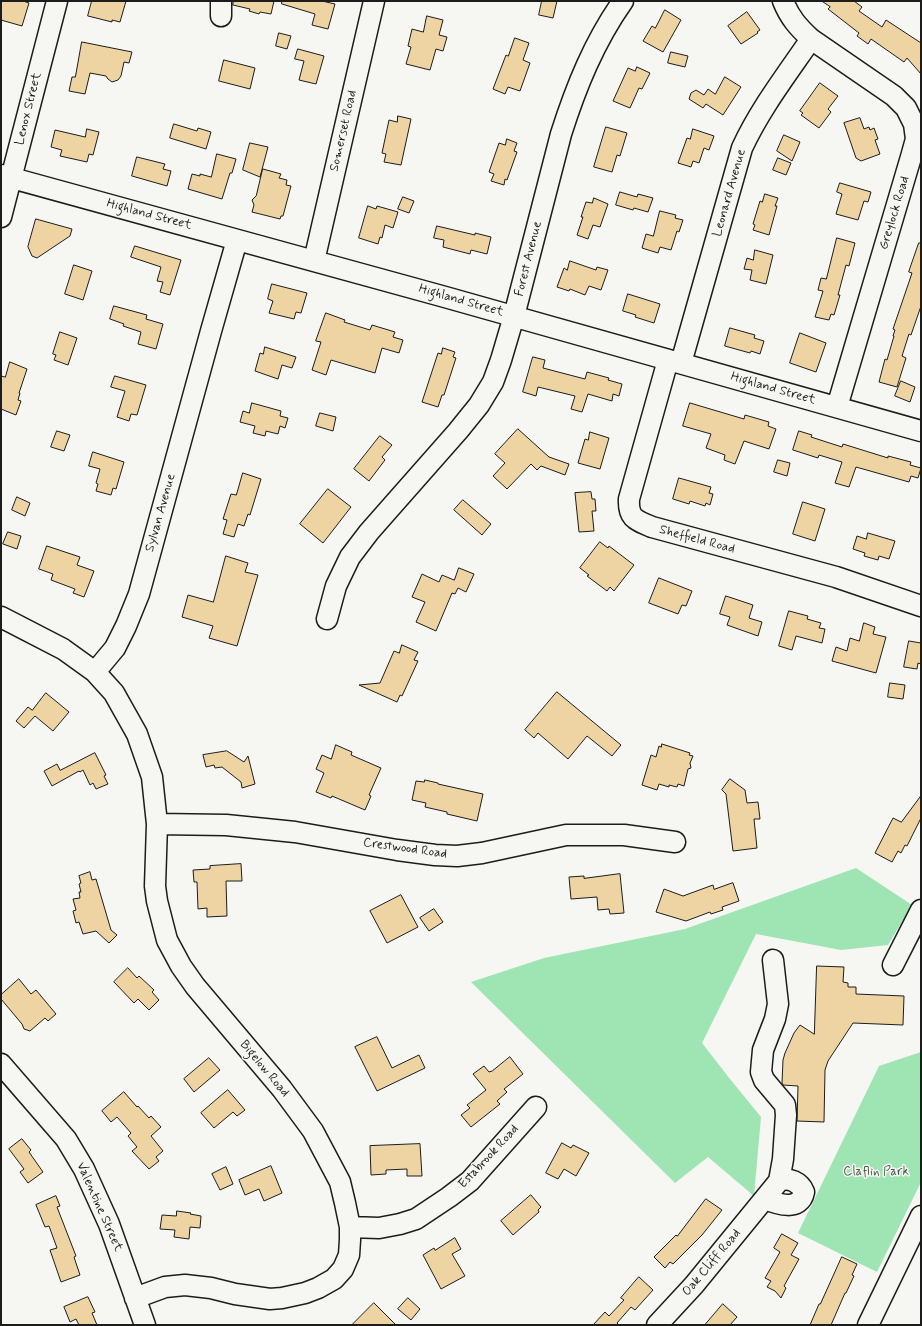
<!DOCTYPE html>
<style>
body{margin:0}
#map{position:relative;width:922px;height:1326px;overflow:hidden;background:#f6f6f2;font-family:Mynerve,sans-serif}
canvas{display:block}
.frame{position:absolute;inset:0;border:2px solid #1c1c1c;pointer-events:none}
</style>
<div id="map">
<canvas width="922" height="1326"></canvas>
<div class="frame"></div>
</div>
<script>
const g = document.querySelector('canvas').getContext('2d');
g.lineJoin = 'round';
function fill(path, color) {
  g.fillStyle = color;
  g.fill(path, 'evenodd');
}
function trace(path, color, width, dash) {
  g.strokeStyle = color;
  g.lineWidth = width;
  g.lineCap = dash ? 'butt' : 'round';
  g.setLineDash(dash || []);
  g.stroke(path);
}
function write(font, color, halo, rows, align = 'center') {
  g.font = font + ' Mynerve,sans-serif';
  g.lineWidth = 3;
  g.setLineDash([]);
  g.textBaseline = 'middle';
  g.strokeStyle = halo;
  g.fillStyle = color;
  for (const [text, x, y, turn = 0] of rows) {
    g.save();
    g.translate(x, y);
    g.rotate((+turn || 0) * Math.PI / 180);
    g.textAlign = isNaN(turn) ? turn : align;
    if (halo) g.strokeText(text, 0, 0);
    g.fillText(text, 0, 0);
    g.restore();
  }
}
const green = new Path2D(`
 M856,868L912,905L888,945L841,950L756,934L702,1043L730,1079L761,1117L754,1196L708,1157L675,1183L471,982L544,958L685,929Z
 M921,1052V1182L877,1272L798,1233L879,1066Z`);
const building = new Path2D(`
 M1,1H23L29,3L22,26L1,20Z
 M92,1H126L120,22L112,20V22L88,16Z
 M234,1H274L271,14L260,12L259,14L249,11L250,9L233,5Z
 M282,1H322L335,4L328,29L312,25L315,14L282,4Z
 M542,1H557L553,18L539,15Z
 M822,1H854L862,7L859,11L882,27L886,20L921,43V74L907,58L904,62L871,39L868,44L857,36L859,33L828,9L830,7Z
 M665,10L681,20L663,52L643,41L652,26L655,28Z
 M747,12L760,30L757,32L758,33L741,44L728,26Z
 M427,16L443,20L439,35L447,37L443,51L436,49L430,70L406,64L411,47L408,46L412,29L423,32Z
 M279,33L291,36L287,49L276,46Z
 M515,38L529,43L523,60L530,63L520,91L508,87L505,94L493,89L506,55L508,56Z
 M82,42L132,52L129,63L124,62L121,76L118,80L112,82L108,79L106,76L90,73L85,94L69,91L72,77H75Z
 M298,49L324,56L316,84L299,80L304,61L295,59Z
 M671,52L688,56L685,67L668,63Z
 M224,60L255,68L250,89L219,81Z
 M637,67L650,73L642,89L639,88L630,108L613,101L628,68L635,71Z
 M725,77L741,87L723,115L706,104L703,108L689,99L691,93L696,90L704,95L708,89L715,94Z
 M820,83L838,96L828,109L831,112L819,128L801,115L803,113L800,111Z
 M398,116L411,119L401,165L384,162L386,154L382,153L389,120L397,122Z
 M860,118L864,129L869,127L870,130L874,128L878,139L875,140L880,154L861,161L856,158L844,123Z
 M174,124L197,131L198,128L211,132L206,149L170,138Z
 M606,127L627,133L620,156L617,155L612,172L594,167Z
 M87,129L99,132L93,155L89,154L87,162L60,156L62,150L51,147L55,130L85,137Z
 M693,129L714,136L709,150L704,148L699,163L693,161L691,167L678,163L687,138L690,139Z
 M784,135L800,142L792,161L777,151Z
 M507,139L517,143L514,151L517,152L507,180L505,179L504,185L491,181L494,174L489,172L499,143L505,145Z
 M250,143L268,147L260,177L243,170Z
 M217,154L236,159L232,173H230L222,199L188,189L192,174L200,176V174L211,177Z
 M137,157L165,164L163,169L171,171L167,186L132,176Z
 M778,158L791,163L786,175L773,170Z
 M263,169L281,174L279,178L287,180L286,185L291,186L283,216H281L280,219L252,212L254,205L252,200L256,196Z
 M840,183L871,192L868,202L864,201L858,220L836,214L842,194L837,192Z
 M620,192L637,197L638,194L653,198L648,212L634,208L633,210L616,205Z
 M765,194L778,198L775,206H777L769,235L753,230L755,225L753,224L760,201L762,202Z
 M403,197L414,201L409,213L398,209Z
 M594,198L608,204L600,227L593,225L588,239L577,235L583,217H581L586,202L592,203Z
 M368,206L376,209L377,206L398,212L393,228L385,225L382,238L380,237L378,244L359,238Z
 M660,211L676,215L675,218L683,220L679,232L677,231L671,250L660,247L658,253L642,248L646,234L653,236Z
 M36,219L72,229L70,236L37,258L32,256L28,247Z
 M437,226L475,235V233L491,237L487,254L471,250L470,254L443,247L444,240L434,238Z
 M837,238L855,243L849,266L846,265L838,295H840L834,315L831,314L829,320L815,317L823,291L818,290L821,278L826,279Z
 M919,243H921V306L911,335L909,334L902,356L906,358L897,387L879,382L885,359L887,360L894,336H893L895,330L893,329L912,273L909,272Z
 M135,246L181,260L170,295L160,292L163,282L157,281L161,267L131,257Z
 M755,250L773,255L766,284L750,280L752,270L744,269L747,258L753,260Z
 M570,261L596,270L597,267L608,270L601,290L589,286L585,295L570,289L569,291L557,287L564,268L567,270Z
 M74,265L92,271L83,300L65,294Z
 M272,284L307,293L301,313L296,312L294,319L269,313L273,301L268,299Z
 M628,294L660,304L654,323L635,317L636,315L623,311Z
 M114,306L147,315L146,319L163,324L156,349L138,344L141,332L123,326L124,324L110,319Z
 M326,313L345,320L344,322L370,330L372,325L395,332L393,337L403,340L399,353L382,348L375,373L331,360L326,375L312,370L321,342L316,341Z
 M730,328L755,335L754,338L764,341L760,354L751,351L750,353L725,346Z
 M60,332L77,338L68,365L54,360L56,355L53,354Z
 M800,333L826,343L816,372L790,363Z
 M265,347L296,357L292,368L282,365L278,379L255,371L260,353L263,354Z
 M443,348L455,352L453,357L456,358L444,395H442L438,407L422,402L438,353L441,354Z
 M533,357L545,360L543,368L585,379L587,372L609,378L608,380L622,384L619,396L613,394L612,401L588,394L582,412L571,409L575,396L538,387L536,396L523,392Z
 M10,362L27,369L19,393H20L18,400L21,401L16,415L1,409V376L5,377Z
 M115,376L146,385L137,415L131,414L129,421L117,417L125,391L111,387Z
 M901,381L915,387L910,402L895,396Z
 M252,403L281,411L280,416L288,418L285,428L280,426L278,434L266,431L265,436L253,433L255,426L240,422L243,411L249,413Z
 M690,403L744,419L745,415L769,422L768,426L776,429L769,449L744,441L735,464L724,460L725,455L706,448L711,434L683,426Z
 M320,413L336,417L333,431L316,426Z
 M518,429L549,457L569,464L565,475L541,466L537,470L531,464L507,489L493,476L505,463L495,454Z
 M57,431L70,435L64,451L51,447Z
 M799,431L812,435L811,437L842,447L843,444L888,458V456L911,462L910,465L921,468L918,478L911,476L909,482L856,467L849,487L835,483L842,462L819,455L818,458L793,450Z
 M590,432L609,438L600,469L578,463L585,439L588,440Z
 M380,436L392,445L382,457L385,460L369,481L354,469Z
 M93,452L124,462L116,489L113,488L111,495L96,491L98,484L96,483L100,469L89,466Z
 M778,460L790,463L787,476L774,472Z
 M243,473L261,479L250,515L248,514L244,526L238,524L234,537L223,534L227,520L223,519L231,494L236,495Z
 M679,478L711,487L709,493L713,494L710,505L706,503L705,506L690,501L689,504L673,499Z
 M328,489L351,507L323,543L300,524Z
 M591,492L592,499H595L596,511H592L594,531L579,532L575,493Z
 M17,497L30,503L25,516L12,510Z
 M463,500L491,524L482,535L454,510Z
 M803,502L825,509L815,541L793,534Z
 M8,532L21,536L17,549L3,544Z
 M868,533L895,541L889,559L879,556L878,560L864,556L865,553L853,549L857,536L866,539Z
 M600,542L608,548L609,546L634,565L614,591L610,587L607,591L587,576L589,575L580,568Z
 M47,546L80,557L77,565L94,571L84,597L73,593L75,589L51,580L53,574L39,569Z
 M226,556L248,563L245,572L258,575L237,646L209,638L213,626L182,617L188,595L213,602Z
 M459,568L474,574L466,592L458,588L455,594L452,593L436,631L416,622L425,602L412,597L422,574L439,582L442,575L454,580Z
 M659,578L692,591L686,606L682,605L678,614L649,603Z
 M726,596L753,605L749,618L762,622L758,636L727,625L730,617L720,614Z
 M789,611L808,616L807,619L821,623L819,628L825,629L822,643L796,636L792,650L779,646Z
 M864,623L875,627L873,634L886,637L876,673L832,661L836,647L847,651L850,638L859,641Z
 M909,641L921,643V664L918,663L917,669L904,667Z
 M402,645L418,652L414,660L418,661L402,696L400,695L397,702L359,685L380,683L394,651L399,653Z
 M890,683L905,685L903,699L888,697Z
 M557,692L621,745L612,756L587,736L568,759L538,733L534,738L525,730Z
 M46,693L69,712L53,731L35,716L24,728L16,721L28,707L32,710Z
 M662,744L690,753L689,755L693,756L690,763L691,768L688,769L684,786L678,784L677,787L669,785V787L659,784L657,790L642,785L651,755L656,757L659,746L661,747Z
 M336,745L352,752L351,755L381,768L369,795L371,796L365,810L332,796L331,798L316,792L324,773L316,769L322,755L331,759Z
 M227,751L244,762L248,756L255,784L242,788L241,782L222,767L215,768L214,765L206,767L203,755Z
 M95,753L106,775L104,776L108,784L96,789L93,783L90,785L83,770L80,772L79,771L52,786L44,771L57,764L60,770Z
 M730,779L745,790L747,803L758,802L760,819H754L757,848L733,851L726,794L722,790Z
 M425,780L438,783V784L483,794L477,821L447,814V812L425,807L426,803L412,800L416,781L424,782Z
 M921,796V818L907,846L905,845L901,853L898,851L892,862L875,853L893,818L901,822Z
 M241,864L242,881H226L227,916L207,917V908L198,909L197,882H194L193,870L210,869V866Z
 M90,872L92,880L96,879L111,930L117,935L109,943L96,931L83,934L79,922L76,923L73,911L76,910L73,899L80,898L79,892H81L79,884L81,883L79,876Z
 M620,874L624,913L610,914L609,909L598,910L597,897L571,899L569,877L584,876V878Z
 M733,883L739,901L722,907L723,910L711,914L710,912L686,921L656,912L664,889L683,896L713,885L714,889Z
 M401,895L418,927L387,943L370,911Z
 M434,909L443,922L429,931L420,918Z
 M817,966L844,967L843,982L848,983V987H856V994L904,996L903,1025L853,1023L828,1061L825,1070L824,1122L797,1121L798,1086L783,1085L782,1083L783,1060L785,1053L794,1033L800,1025L814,1034Z
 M128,968L137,978L139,976L154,990L152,992L159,1000L149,1010L138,999L134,1003L114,982Z
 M19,979L31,994L36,990L56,1014L48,1021L45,1018L30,1031L24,1029L22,1024L1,999V995Z
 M377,1037L392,1068L419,1055L425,1068L377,1091L355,1047Z
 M510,1057L523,1074L504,1089L507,1092L497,1101L500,1104L471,1127L461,1115L470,1108L467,1105L486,1090L473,1074L484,1066L489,1072L492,1071Z
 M209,1058L220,1070L194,1092L184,1079Z
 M228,1090L245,1110L237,1116L233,1112L214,1128L201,1113Z
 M124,1092L137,1107L138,1106L149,1118L151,1116L161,1127L151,1136L163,1151L156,1157L159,1161L149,1169L132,1151L137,1147L128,1136L131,1133L117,1117L111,1122L102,1111Z
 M22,1139L31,1150L29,1152L43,1172L28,1183L20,1172L24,1169L9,1149Z
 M562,1143L571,1148L573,1145L589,1153L576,1176L564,1169L558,1179L546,1173Z
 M420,1144L422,1176H407V1169L386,1170V1174L371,1175L370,1146Z
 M271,1166L282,1193L264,1201L259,1189L245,1195L239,1180Z
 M226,1167L233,1184L220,1190L212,1174Z
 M531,1195L541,1207L538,1210L539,1212L513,1235L501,1221Z
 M56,1196L60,1206L57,1207L76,1256L74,1257L80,1275L61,1282L50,1250L57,1248L49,1226L45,1227L36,1205Z
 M706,1199L722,1210L702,1235L673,1264L670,1262L665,1268L654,1257L676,1235L677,1236Z
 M177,1211L191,1213L190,1214L201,1216L200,1228L190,1227L189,1239L174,1237L175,1230L160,1229L162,1215L176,1216Z
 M782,1234L798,1243L791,1255L799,1259L784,1286L786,1288L781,1298L775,1291L767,1287L771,1281L765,1278L780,1252L774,1248Z
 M455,1238L461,1249L452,1254L465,1276L441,1289L423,1255L434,1248L435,1250Z
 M842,1257L857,1264L852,1275L854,1276L846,1293H845L831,1325H810L819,1304H820Z
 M639,1277L653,1290L635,1310L631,1307L617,1323L619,1325H593L605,1312L609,1316L624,1300L621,1298Z
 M88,1297L95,1312L92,1313L97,1325H79L76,1319L70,1322L64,1307Z
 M408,1298L420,1309L411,1320L398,1309Z
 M374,1303L396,1325H352Z
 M723,1304L737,1317L730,1325H705Z`);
const minor = new Path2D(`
 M783,1C790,18 798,27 811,39L894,96L906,108L914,124L916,139L911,157L837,407
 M221,16V1
 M1,175L445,297L921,431
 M1,217L57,1
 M314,261L374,1
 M668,360L629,499C628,518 635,520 652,527L836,577L921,606
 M681,363L742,148C760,109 787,74 811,39
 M1,617L63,649L95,672L115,648L126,626L139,594L211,331L237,240
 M327,619L336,586L350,557L369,532L458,431L479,405L493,382L501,360L514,316L561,134C576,87 594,42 623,1
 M95,672L114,693L137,734L152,777L157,824L155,886L157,901L167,940L181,966L195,986L282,1089L313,1131L340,1182L345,1203L350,1227V1240L349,1255L343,1269L334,1279L318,1288L305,1293L282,1298L270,1299L235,1294L211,1288L185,1285L165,1287L135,1298
 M157,824L226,825L295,832L397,850L435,855L457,856L482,853L566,835H624L675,842
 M773,960L778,1004L775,1019L763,1050L761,1072L764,1080L785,1105L786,1115L783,1159L779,1181
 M893,965L921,910
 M1,1064L66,1139L84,1169L109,1224L145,1325
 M350,1227L379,1228L400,1224L416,1219L449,1197L470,1181L536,1107
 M657,1325L694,1285L779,1181C789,1177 800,1182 804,1192C800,1212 777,1204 765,1199
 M868,1325L921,1216`);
const streetNames = [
 ["Lenox Street",29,109,-76],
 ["Somerset Road",344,131,-77],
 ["Leonard Avenue",730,193,-74],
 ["Greylock Road",895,213,-73],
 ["Highland Street",149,215,15],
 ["Forest Avenue",529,259,-76],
 ["Highland Street",461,301,16],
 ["Highland Street",773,389,16],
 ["Sylvan Avenue",161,513,-74],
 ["Sheffield Road",697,540,15],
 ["Crestwood Road",405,849,8],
 ["Bigelow Road",264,1069,50],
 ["Estabrook Road",489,1157,-47],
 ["Valentine Street",99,1207,66],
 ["Oak Cliff Road",712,1263,-50]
];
const parkNames = [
 ["Claflin Park",876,1172]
];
fill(green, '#9ee5b3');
fill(building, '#eed4a3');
trace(building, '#1c1c1c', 1);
trace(minor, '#1c1c1c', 23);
trace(minor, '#f6f6f2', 20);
write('13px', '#1c1c1c', '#f6f6f2', streetNames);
write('13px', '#435849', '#f6f6f2', parkNames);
</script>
